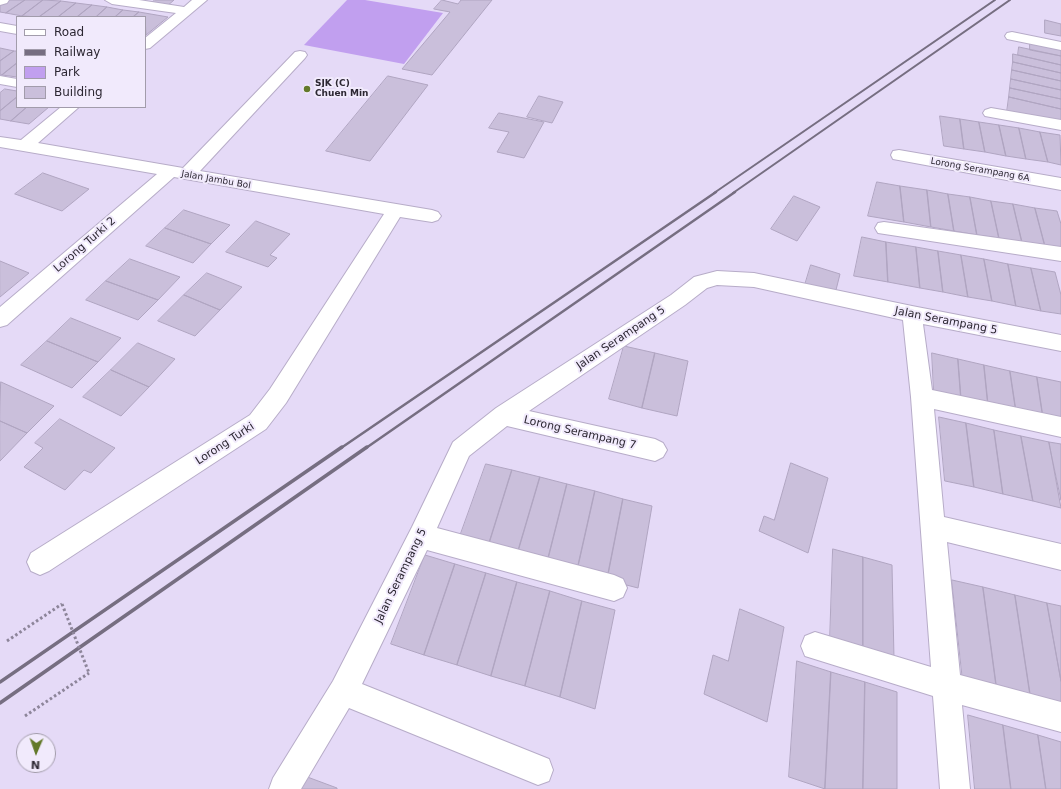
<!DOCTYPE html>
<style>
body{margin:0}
#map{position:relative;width:1061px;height:789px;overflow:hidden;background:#e5daf7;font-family:"DejaVu Sans",sans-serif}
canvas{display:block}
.legend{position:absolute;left:16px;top:16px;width:130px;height:92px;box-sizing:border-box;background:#f1eafc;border:1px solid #a29cab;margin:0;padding:5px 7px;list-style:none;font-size:12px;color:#2c2732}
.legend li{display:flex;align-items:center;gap:8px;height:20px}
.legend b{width:20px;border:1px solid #a29cab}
.north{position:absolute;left:16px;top:733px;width:40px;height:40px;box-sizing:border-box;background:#f1eafc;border:1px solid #a29cab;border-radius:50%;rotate:182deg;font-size:11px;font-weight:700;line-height:16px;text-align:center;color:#2c2732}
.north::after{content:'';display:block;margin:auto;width:14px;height:18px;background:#63792a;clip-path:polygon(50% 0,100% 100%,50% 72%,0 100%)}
</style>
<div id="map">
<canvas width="1061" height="789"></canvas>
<ul class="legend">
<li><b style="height:5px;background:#fff"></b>Road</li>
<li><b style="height:5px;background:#766e81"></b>Railway</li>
<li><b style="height:11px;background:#c19fef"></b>Park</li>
<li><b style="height:11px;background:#cabfdb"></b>Building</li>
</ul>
<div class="north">N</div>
</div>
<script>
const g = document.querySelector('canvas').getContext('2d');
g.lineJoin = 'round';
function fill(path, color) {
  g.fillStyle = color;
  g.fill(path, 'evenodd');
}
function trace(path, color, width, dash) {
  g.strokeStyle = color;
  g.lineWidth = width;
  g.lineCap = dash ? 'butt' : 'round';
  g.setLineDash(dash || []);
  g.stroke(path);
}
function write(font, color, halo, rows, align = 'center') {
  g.font = font + ' "DejaVu Sans",sans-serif';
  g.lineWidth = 4;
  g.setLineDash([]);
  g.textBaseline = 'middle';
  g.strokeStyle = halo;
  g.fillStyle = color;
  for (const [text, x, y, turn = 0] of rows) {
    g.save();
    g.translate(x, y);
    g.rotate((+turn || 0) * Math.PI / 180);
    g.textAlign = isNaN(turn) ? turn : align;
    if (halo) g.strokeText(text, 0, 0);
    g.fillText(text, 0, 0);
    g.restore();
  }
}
const green = new Path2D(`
 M347,0H365L443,13L404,64L304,45Z`);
const building = new Path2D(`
 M7,0H25L6,13L0,12V5Z
 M25,0H43L22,16L6,13Z
 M43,0L61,1L39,17L22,16Z
 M155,0H174L166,7L150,4Z
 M442,0L458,4L461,0H492L432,75L402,69L450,12L434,9Z
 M61,1L76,3L58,17H39Z
 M76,3L92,5L77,17H58Z
 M92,5L107,7L96,17H77Z
 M107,7L123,10L115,17H96Z
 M123,10L139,12L133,17H115Z
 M139,12L168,17L146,35L145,17H133Z
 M1045,20L1061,24V36L1045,33Z
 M1030,42L1061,49V56L1030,50Z
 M1019,47L1061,56V65L1018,55Z
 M0,48L14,51L0,61Z
 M14,51H17V63L2,75L0,74V61Z
 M1013,54L1061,65V73L1013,62Z
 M1013,62L1061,73V81L1012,70Z
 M17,63V77L2,75Z
 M1012,70L1061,81V90L1011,79Z
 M388,76L428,85L370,161L326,151Z
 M1011,79L1061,90V99L1010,88Z
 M1010,88L1061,99V109L1009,97Z
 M5,89L17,91V97L0,111V93Z
 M539,96L563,102L552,123L527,117Z
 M17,97V107H27L11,121L0,119V111Z
 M1009,97L1061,109V121L1007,112Z
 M27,107H49L29,124L11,121Z
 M499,113L544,122L524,158L497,152L509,132L489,128Z
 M940,116L960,119L964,149L944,146Z
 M960,119L979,122L985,152L964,149Z
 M979,122L999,125L1006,156L985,152Z
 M999,125L1019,128L1026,159L1006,156Z
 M1019,128L1040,132L1048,162L1026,159Z
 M1040,132L1060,135L1061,165L1048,162Z
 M43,173L89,189L62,211L15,194Z
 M877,182L900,186L904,222L868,216Z
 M900,186L927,190L931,227L904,222Z
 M927,190L948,194L954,231L931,227Z
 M948,194L970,197L977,235L954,231Z
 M794,196L820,207L797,241L771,229Z
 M970,197L991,201L999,238L977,235Z
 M991,201L1013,204L1022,242L999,238Z
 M1013,204L1035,208L1045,246L1022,242Z
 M1035,208L1057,211L1061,224V249L1045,246Z
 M184,210L230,225L211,244L165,228Z
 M256,221L290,234L270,255L277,258L268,267L226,252Z
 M165,228L211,244L193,263L146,246Z
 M862,237L886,242L888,282L854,276Z
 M886,242L916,247L920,288L888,282Z
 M916,247L938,251L943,292L920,288Z
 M938,251L961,255L968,297L943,292Z
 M961,255L984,259L992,301L968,297Z
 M130,259L180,277L158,300L106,281Z
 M984,259L1008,264L1016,306L992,301Z
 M0,261L29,273L0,297Z
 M1008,264L1031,268L1041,311L1016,306Z
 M811,265L840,274L835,294L805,285Z
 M1031,268L1055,272L1061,295V314L1041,311Z
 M207,273L242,287L220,310L184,295Z
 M106,281L158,300L138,320L86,300Z
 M184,295L220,310L195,336L158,321Z
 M71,318L121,338L98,362L47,341Z
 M47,341L98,362L72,388L21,365Z
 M138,343L175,359L149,387L111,370Z
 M624,346L655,353L642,408L609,399Z
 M655,353L688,361L677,416L642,408Z
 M932,353L958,359L961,398L934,392Z
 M958,359L984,365L988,404L961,398Z
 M984,365L1010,371L1016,411L988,404Z
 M111,370L149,387L121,416L83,397Z
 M1010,371L1037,377L1043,417L1016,411Z
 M1037,377L1061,382V421L1043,417Z
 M1,382L54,406L27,433L0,421Z
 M939,417L966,423L974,487L945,481Z
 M60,419L115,448L91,473L84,470L65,490L24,467L43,448L35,443Z
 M0,421L27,433L0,461Z
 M966,423L994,430L1003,494L974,487Z
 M994,430L1021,436L1033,501L1003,494Z
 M1021,436L1049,442L1061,508L1033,501Z
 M1049,442L1061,444V500Z
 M791,463L828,478L808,553L759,531L764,516L774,520Z
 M486,464L512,470L488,547L459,539Z
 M512,470L540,477L517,555L488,547Z
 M540,477L567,484L547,563L517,555Z
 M567,484L595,491L577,571L547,563Z
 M595,491L623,499L607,580L577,571Z
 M623,499L652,506L638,588L607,580Z
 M833,549L863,557V650L830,640Z
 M425,555L455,564L424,655L391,644Z
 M863,557L892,565L894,659L863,650Z
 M455,564L486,573L457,665L424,655Z
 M486,573L517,582L491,676L457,665Z
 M952,580L983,587L997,691L963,682Z
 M517,582L550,591L525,686L491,676Z
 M983,587L1015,595L1031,700L997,691Z
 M550,591L582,601L560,697L525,686Z
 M1015,595L1047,603L1061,681V708L1031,700Z
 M582,601L615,610L595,709L560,697Z
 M1047,603L1061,606V681Z
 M740,609L784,627L767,722L704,694L713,655L728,661Z
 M797,661L831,672L825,789L789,777Z
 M831,672L865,682L863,789H825Z
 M865,682L897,692V789H863Z
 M968,715L1003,725L1011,789H975Z
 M1003,725L1038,735L1046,789H1011Z
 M1038,735L1061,742V789H1046Z
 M302,775L337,788V789H296Z`);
const path = new Path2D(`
 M7,641L62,604
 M25,716L89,673`);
const minor = new Path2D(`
 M0,0H9L7,3L0,5Z
 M105,0H139L184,7L192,0H207L150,48L145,49V38L176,13L112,4Z
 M0,23L17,26V34L0,31Z
 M1012,32L1061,42V50L1007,39L1005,36L1007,33Z
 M300,51L305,52L307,55L305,58L200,171L432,210L438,212L441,216L438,220L432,222L400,217L286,403L266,429L49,571L40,575L31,571L27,562L31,553L250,415L270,389L384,214L174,177L7,325L0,327V307L157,174L0,147V137L21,140L61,107H79L38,143L183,168L295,52Z
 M0,76L17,79V87L0,84Z
 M991,108L1061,120V130L985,116L983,113L985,110Z
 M899,150L1061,178V190L893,159L891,155L893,151Z
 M884,222L1061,247V261L878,233L875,228L878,223Z
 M717,271L754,273L912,306L1061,335V351L923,324L932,390L1061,417V437L934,409L944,517L1061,544V570L947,542L960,675L1061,702V732L962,705L970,789H940L933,696L805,656L801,646L805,636L815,632L931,667L911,397L903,320L754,287L717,285L707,288L685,305L529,411L655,439L663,443L667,450L663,457L655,461L507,426L469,456L437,528L614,575L623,579L627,588L623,597L614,601L427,550L362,684L549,759L553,770L549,781L538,785L349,708L301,789H269L273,778L333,681L412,527L453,442L496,408L671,295L694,277Z`);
const railFar2 = new Path2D(`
 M714,193L995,0
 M733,193L1010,0`);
const railFar1 = new Path2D(`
 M341,448L716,192
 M366,448L735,192`);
const rail = new Path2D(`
 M0,682L342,447
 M0,703L367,447`);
const pathBridge = new Path2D(`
 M62,604L89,673`);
const markers = [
 [307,89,4,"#63792a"]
];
const farPoinames = [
 ["SJK (C)",315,84],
 ["Chuen Min",315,94]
];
const farStreetnames = [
 ["Lorong Serampang 6A",980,170,10],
 ["Jalan Jambu Bol",216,180,10]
];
const streetNames = [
 ["Lorong Turki 2",85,245,-41],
 ["Jalan Serampang 5",946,321,11],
 ["Jalan Serampang 5",621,338,-34],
 ["Lorong Serampang 7",580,433,13],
 ["Lorong Turki",225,444,-33],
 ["Jalan Serampang 5",401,576,-64]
];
fill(green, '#c19fef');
fill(building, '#cabfdb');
trace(building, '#b0a5c1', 1);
trace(minor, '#b7acc8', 2);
trace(path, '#8d859a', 3, [2.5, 2.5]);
fill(minor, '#fff');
trace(railFar2, '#766e81', 2);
trace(railFar1, '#766e81', 2.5);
trace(rail, '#766e81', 3.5);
trace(pathBridge, '#8d859a', 3, [2.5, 2.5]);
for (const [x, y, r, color] of markers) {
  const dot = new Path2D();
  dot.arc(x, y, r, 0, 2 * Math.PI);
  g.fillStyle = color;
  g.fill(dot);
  trace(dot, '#f1eafc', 1.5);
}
write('bold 9px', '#2c2732', '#f1eafc', farPoinames, 'left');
write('9px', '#2c2732', '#f1eafc', farStreetnames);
write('11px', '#2c2732', '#f1eafc', streetNames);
</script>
